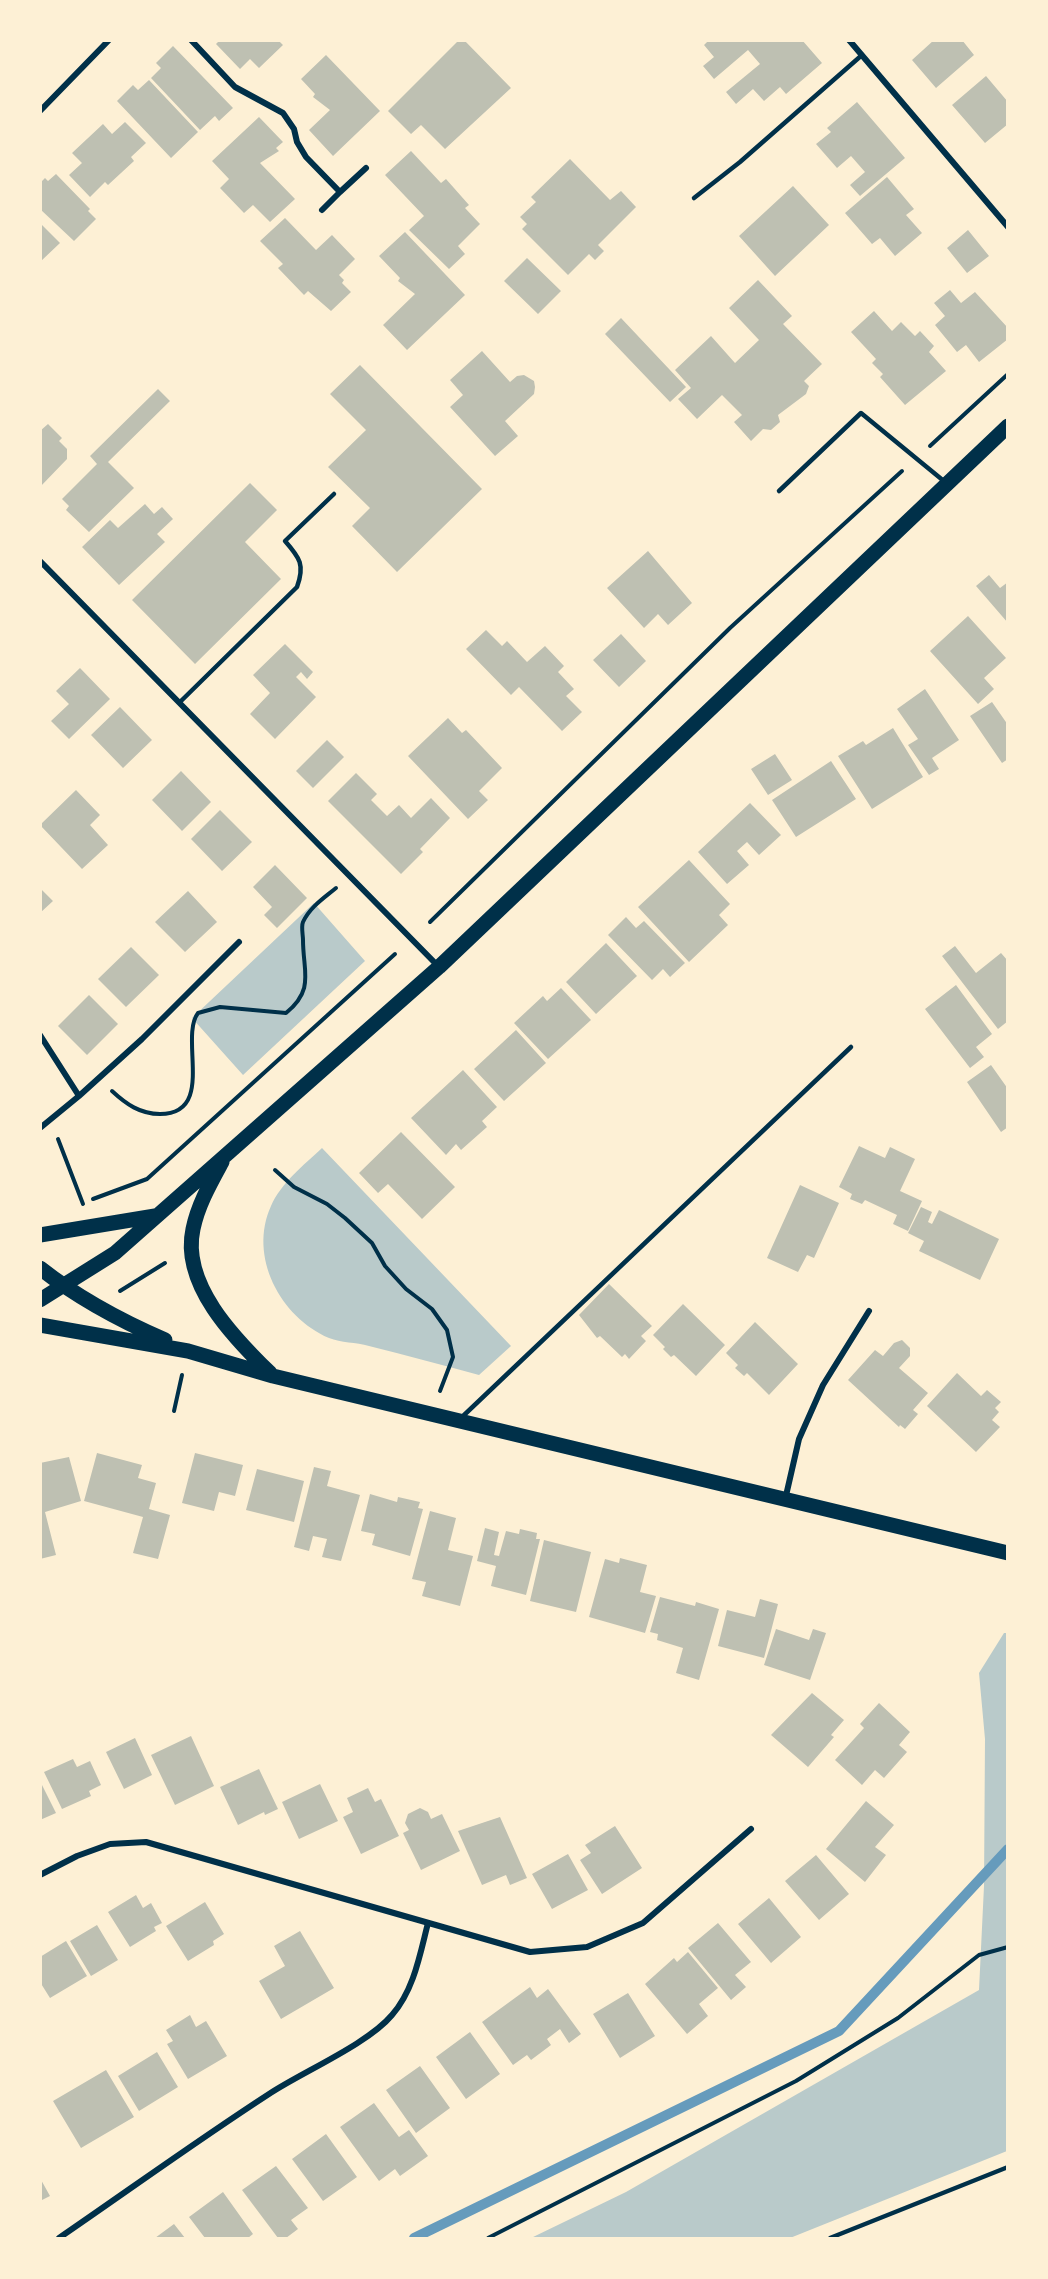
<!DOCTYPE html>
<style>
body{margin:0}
#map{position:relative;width:1048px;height:2279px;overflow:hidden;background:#fdf0d5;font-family:Jost,sans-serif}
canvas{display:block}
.frame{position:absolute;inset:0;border:42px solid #fdf0d5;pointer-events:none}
</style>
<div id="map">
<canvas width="1048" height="2279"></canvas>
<div class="frame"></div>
</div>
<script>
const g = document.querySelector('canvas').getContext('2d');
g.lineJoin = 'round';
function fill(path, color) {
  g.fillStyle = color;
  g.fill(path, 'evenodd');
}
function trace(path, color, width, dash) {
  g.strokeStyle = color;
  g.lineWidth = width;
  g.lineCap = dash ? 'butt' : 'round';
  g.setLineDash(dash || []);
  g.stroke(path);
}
const green = new Path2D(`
 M314,903L365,961L243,1075L192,1018Z
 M322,1148L511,1346L479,1375C442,1365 406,1355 369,1346C356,1342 341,1343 329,1338C280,1317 248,1256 271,1206C281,1183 304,1165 322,1148Z
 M1004,1633H1007V2151L790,2238H531L626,2192L979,1990L984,1886L985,1739L979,1673Z`);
const stream = new Path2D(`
 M414,2238L839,2031L1008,1849`);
const building = new Path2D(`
 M220,40H278L283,45L259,68L250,59L240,69L216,44Z
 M459,40H464L511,88L445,149L421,125L411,134L388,111Z
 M709,40H802L822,63L786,94L780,87L764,101L753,89L736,104L726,92L760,64L748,50L714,79L703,66L714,57L704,45Z
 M934,40H962L974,55L936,88L912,60Z
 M173,46L233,108L219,121L215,116L200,130L151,78L161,68L156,63Z
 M326,55L380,111L333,156L309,130L330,110L313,97L315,94L301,79Z
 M986,76L1008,102V124L985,143L952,105Z
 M149,80L198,132L171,158L117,101L133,85L138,90Z
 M857,102L905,158L860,196L850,185L865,172L851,156L837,168L816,144L831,132L827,128Z
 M259,117L283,142L276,148L279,151L260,163L295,199L270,222L253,205L244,213L220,188L229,179L212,161Z
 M125,122L146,143L131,157L134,161L108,185L105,182L90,197L69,175L82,163L72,153L103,124L112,134Z
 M411,151L441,183L446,179L469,205L465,208L480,224L458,246L465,254L449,269L409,230L424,216L385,175Z
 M570,159L610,200L621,191L636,207L598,245L604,251L595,260L589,254L568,275L522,229L527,224L520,217L536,202L531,197Z
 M56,174L90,209L88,211L96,219L74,241L40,209V183L45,178L48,181Z
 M887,177L914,209L906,215L922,233L895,256L880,238L872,244L845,213Z
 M793,186L829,225L775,276L739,236Z
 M285,218L316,250L332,235L355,259L339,275L344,280L342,283L351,292L331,311L308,291L304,295L278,268L283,264L260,241Z
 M40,223L60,243L40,262Z
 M968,230L989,256L967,273L947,248Z
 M405,232L465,295L407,350L383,325L415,294L398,281L400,278L379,256Z
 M527,258L561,291L538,314L504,281Z
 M758,280L792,316L783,324L822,364L804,381L809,386L806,394L778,415L780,422L771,430L763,429L751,441L734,422L742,415L722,395L697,419L678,399L691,388L675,370L711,336L735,363L759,340L729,308Z
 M950,290L961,303L975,292L1008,328V339L979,362L966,345L957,352L935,325L945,316L934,303Z
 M874,311L892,331L901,322L915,336L920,331L934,346L929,352L946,371L905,405L880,377L883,374L872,363L876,359L851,332Z
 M621,318L686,387L670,402L605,334Z
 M482,351L510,382L517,376L524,375L534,381L535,387L534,394L505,421L518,436L495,456L450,407L463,395L450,380Z
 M360,365L482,489L397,572L352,526L370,508L328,467L366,430L330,394Z
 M158,389L170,401L108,462L134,488L89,532L66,510L69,506L62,499L97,464L90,456Z
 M48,424L62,438L59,441L67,449V459L40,487V431Z
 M250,483L277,510L245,542L281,579L195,664L132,600Z
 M145,504L154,514L162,507L173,519L157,534L165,542L119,585L82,547L110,520L118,528Z
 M648,551L692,603L668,625L658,614L644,628L607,588Z
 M989,575L1000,588L1008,582V623L976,586Z
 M968,616L1006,658L984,678L994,689L978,704L930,651Z
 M486,630L502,646L507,641L527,662L545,646L564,666L558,672L574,689L566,696L582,712L562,731L519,687L511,695L466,649Z
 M621,634L646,661L619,687L593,660Z
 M285,644L313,672L307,679L301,672L296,677L316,697L275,739L250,714L270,693L253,675Z
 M80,668L110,699L69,739L51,721L69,704L56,691Z
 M925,689L959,740L932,758L939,769L929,775L908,745L918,739L897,709Z
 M992,702L1008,725V759L1002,763L970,716Z
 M120,707L152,740L123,768L91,735Z
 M448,718L462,733L466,730L502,768L479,791L488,800L468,819L408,756Z
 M893,728L923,777L872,809L838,756L863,741L866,745Z
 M327,740L344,757L313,788L296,771Z
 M775,754L792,780L768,795L751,769Z
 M831,761L856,799L796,837L772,800Z
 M181,771L211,802L182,831L152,800Z
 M356,773L377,794L371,800L387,816L399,805L411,818L431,798L450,818L420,849L423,852L401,874L328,801Z
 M76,790L100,815L90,825L108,845L82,869L40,825Z
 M750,803L781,835L759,855L747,842L737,851L749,865L727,884L698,852Z
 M220,810L252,842L222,871L191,839Z
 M689,860L730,904L719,915L728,925L689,962L638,907Z
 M275,865L307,898L277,928L264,915L272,907L253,887Z
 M40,888L53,901L40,913Z
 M188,891L217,922L185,952L155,922Z
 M626,917L636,928L644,921L685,963L670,977L663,969L652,980L608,935Z
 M606,943L637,976L596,1014L566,982Z
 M955,946L976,973L1001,953L1008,961V1021L998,1029L942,956Z
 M131,947L159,975L126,1007L98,979Z
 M956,985L992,1034L976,1047L984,1057L970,1068L925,1009Z
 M561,988L591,1020L548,1059L514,1023L543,996L547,1001Z
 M89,995L118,1024L87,1055L58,1026Z
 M516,1030L546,1063L504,1101L474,1069Z
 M991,1065L1008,1089V1127L1001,1132L967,1082Z
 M463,1070L497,1107L482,1121L487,1127L461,1150L456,1144L446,1155L411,1118Z
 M401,1132L455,1187L422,1219L388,1184L378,1193L359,1173Z
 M859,1146L885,1158L890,1147L915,1159L900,1191L922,1201L908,1231L893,1224L897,1215L865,1200L862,1204L850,1199L852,1194L839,1187Z
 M800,1185L839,1203L814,1258L807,1255L798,1272L767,1258Z
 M921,1207L932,1212L928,1222L932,1224L939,1210L999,1239L980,1280L919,1251L924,1241L908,1233Z
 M609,1284L652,1326L641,1336L646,1341L629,1359L625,1354L622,1357L600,1336L597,1338L579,1315Z
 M683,1304L725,1345L696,1376L674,1355L671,1357L663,1349L665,1347L653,1335Z
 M755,1322L798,1364L769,1395L747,1373L744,1376L735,1368L738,1365L726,1353Z
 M902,1340L910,1348V1356L899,1368L928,1393L913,1410L918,1414L905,1429L900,1425L899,1427L848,1380L875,1350L883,1356L894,1343Z
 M957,1373L981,1396L987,1390L1001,1402L995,1408L999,1412L992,1420L1000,1427L976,1452L927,1406Z
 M97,1453L142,1465L138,1478L156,1483L149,1509L170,1515L158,1559L133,1553L143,1517L84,1501Z
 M195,1453L243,1465L235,1496L219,1492L214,1511L182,1503Z
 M69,1457L81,1501L45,1512L56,1555L40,1559V1463Z
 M314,1467L331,1471L327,1486L360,1495L341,1561L322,1557L327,1539L313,1536L309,1551L294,1547Z
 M257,1469L304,1481L294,1522L246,1510Z
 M370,1494L397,1502L398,1497L420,1502L418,1508L423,1509L410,1556L372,1545L375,1534L361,1531Z
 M430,1511L456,1518L448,1550L473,1556L460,1606L422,1596L426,1582L412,1579Z
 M485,1528L499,1532L494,1555L499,1556L506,1531L519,1534L520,1529L537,1533L536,1539H540L526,1595L491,1586L496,1566L477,1561Z
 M544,1540L591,1552L576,1612L530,1601Z
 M620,1558L647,1565L640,1592L656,1596L645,1633L589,1617L605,1559L619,1563Z
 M660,1597L695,1606L696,1602L719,1609L699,1680L676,1673L683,1648L657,1640L658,1634L650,1632Z
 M760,1599L778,1604L764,1658L718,1646L727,1610L755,1617Z
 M776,1629L809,1640L813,1629L826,1633L810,1680L764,1665Z
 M812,1693L844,1720L831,1735L834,1737L808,1767L771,1735Z
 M879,1703L910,1732L899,1745L907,1752L884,1778L875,1770L862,1785L835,1760L864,1728L860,1724Z
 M191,1736L214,1786L175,1805L151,1755Z
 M135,1738L152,1775L124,1789L106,1752Z
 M73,1759L77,1767L90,1761L101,1785L89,1791L91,1796L62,1809L44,1772Z
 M259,1769L278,1809L265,1815L264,1812L238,1825L220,1787Z
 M40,1781L56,1813L40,1820Z
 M320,1784L338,1821L299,1839L282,1802Z
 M368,1788L375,1802L381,1799L399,1836L361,1854L343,1817L353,1812L347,1798Z
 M866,1801L894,1825L875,1847L886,1855L865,1882L826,1849Z
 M420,1808L428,1812L431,1819L442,1814L460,1851L421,1870L403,1833L409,1830L405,1823L408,1814Z
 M500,1817L527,1878L510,1885L506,1875L482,1885L458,1831Z
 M615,1826L642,1868L602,1894L580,1860L591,1853L585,1845Z
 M568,1854L588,1890L552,1909L532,1874Z
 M816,1855L849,1894L819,1920L785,1881Z
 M136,1895L143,1908L151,1903L162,1923L154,1927L156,1931L130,1947L108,1912Z
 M769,1898L801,1937L771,1963L738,1924Z
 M205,1902L224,1934L213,1941L214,1945L188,1961L166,1926Z
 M718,1923L751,1962L735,1975L746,1987L731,2000L688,1948Z
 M97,1925L118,1960L91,1976L70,1941Z
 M300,1931L334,1988L281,2019L259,1981L285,1966L274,1946Z
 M66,1941L87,1976L50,1998L40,1982V1957Z
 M688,1952L718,1988L699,2004L708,2016L687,2034L645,1984L674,1958L677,1962Z
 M530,1987L537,1998L548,1989L581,2034L569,2043L560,2029L547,2039L551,2045L531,2060L527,2055L513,2065L482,2022Z
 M628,1993L655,2036L620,2058L593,2014Z
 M190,2015L196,2027L206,2021L227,2056L188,2079L167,2044L173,2041L166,2030Z
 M470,2032L500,2074L466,2099L436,2057Z
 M157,2052L178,2087L139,2111L118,2076Z
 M420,2066L450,2108L416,2133L386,2090Z
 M106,2070L134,2117L81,2148L53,2101Z
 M374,2103L399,2137L409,2130L428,2156L400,2176L395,2169L379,2181L340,2127Z
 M326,2134L357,2177L323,2201L292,2159Z
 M276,2166L308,2208L291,2220L298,2229L286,2238H278L242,2190Z
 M40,2178L50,2196L40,2201Z
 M223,2192L253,2234L248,2238H205L189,2217Z
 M174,2224L185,2238H155Z`);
const path = new Path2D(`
 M930,446L1008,374
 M430,922L730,628L902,471
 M112,1091C126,1104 140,1114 160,1114C216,1114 179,1038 198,1013L220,1007L286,1013C315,989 303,972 303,940C303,935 301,927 303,922C310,907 324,898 336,888
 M58,1139L83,1204
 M275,1170L294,1187L327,1204L345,1218L372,1243L385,1266L406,1289L432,1309L447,1330L453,1357L440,1391
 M93,1199L147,1179L395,954
 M120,1291L165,1263
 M174,1411L182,1375
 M488,2238L796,2081L898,2018L979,1955L1008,1947`);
const service = new Path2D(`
 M694,198L740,162L862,55
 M779,491L861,413L945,482
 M180,702L297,587C305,565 300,558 285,541L334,494
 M462,1417L851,1047
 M830,2238L1008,2167`);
const minor = new Path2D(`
 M191,40L235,87L283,113L294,129L297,142L306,157L340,192L366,168
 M849,40L1008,227
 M40,111L109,40
 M322,210L340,192
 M40,561L439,967
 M40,1035L79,1096L40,1128
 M79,1096L142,1039L239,942
 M785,1500L799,1439L823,1385L869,1311
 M40,1875L77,1856L110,1844L146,1842L530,1952L587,1947L643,1923L751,1829
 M59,2238C129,2190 198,2140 269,2094C302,2072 368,2044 392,2015C414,1990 420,1954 428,1923`);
const primary = new Path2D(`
 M222,1162C210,1184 198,1205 193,1229C181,1284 234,1338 270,1373
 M40,1235L155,1216
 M40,1268C78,1298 121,1321 165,1340
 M40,1300L115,1253L439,967L1008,426
 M40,1325L188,1351L273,1376L1008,1553`);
fill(green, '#b9caca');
trace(stream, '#669bbc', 10);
fill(building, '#bec0b2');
trace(path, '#003049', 4);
trace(service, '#003049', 4.5);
trace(minor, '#003049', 6);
trace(primary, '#003049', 15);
</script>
